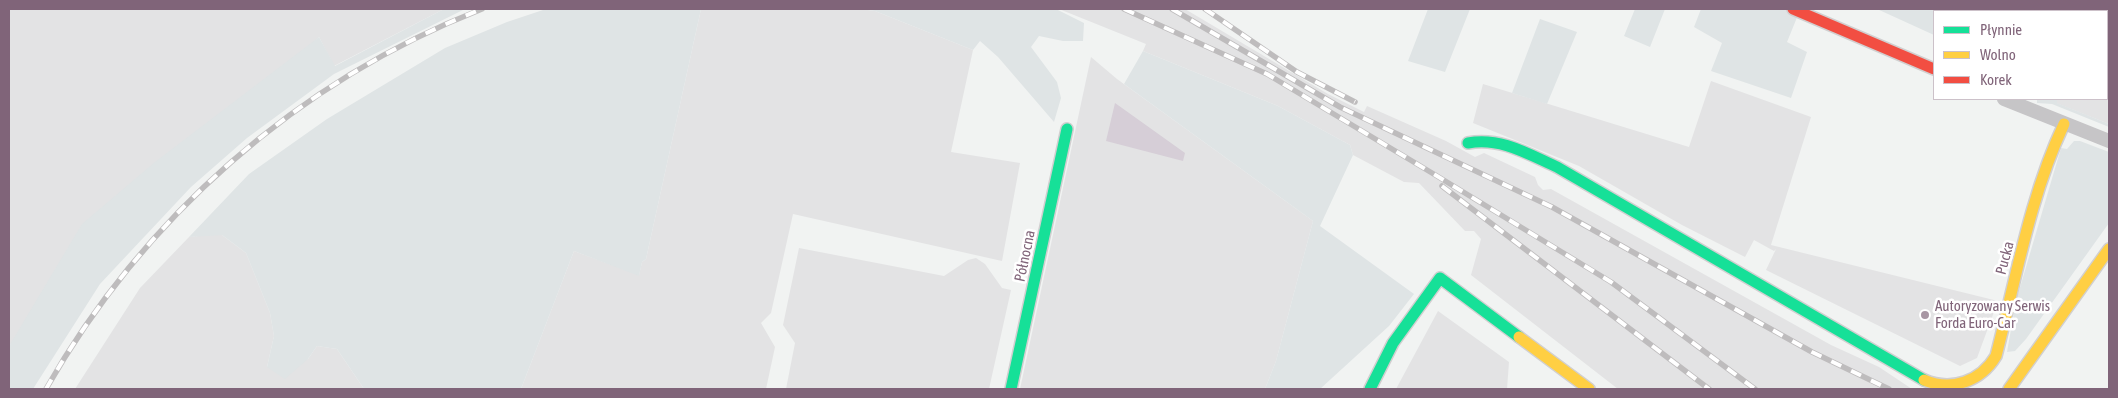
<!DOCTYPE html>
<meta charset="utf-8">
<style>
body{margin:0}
#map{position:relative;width:2118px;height:398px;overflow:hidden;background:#f1f3f2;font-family:"Asap Condensed",sans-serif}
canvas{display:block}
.frame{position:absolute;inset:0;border:10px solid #806479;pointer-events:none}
.legend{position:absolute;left:1933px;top:10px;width:175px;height:90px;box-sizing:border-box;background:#fff;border:1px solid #ccc1c9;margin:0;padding:6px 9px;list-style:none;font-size:15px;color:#806479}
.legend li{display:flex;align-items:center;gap:10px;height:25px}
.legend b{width:25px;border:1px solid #ccc1c9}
</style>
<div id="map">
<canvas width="2118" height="398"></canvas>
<div class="frame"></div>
<ul class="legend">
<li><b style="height:6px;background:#16e098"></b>Płynnie</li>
<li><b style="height:6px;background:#ffcf43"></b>Wolno</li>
<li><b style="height:6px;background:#f24e42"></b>Korek</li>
</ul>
</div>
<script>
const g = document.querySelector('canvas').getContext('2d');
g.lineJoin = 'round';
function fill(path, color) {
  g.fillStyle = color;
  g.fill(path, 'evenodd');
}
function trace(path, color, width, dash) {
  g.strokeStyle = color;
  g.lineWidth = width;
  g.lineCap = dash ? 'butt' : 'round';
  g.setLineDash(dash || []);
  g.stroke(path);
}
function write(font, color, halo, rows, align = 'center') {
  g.font = font + ' "Asap Condensed",sans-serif';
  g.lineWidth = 5;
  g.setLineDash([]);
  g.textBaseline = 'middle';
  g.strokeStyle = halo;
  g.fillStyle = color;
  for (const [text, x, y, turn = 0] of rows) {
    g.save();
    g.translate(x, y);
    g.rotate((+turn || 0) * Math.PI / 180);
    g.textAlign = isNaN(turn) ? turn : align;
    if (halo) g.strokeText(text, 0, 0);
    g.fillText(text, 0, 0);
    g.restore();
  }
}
const built = new Path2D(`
 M9,9H444L334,66L319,37L9,346Z
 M701,9H861L875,11L973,50L951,152L1020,163L1002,261L793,214L771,313L761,323L775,347L766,389H521L574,251L639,275L642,262L646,259Z
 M1059,9H1185L1328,94L1364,112L1367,106L1446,141L1475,157L1484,153L1535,177L1538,185L1543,190L1551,189L1831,345L1879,367L1912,389H1618L1471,275L1481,239L1474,231H1465L1419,183L1404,182L1353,155L1350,145L1278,106L1143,51L1146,44Z
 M2083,9H2109V124L2056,103L2057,99H2107V11H2082Z
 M1091,57L1117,79L1313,221L1276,361L1265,389H1020Z
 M1711,81L1811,117L1771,245L1998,301L1977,358L1960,366L1766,270L1776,249L1774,251L1754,240L1745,257L1682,225L1579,166L1473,123L1483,84L1689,147Z
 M206,235H222L246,253L270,313L274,336L267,367L308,359L317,346L337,349L364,389H75L140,288L189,237Z
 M799,248L944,276L968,260L976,258L985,264L1002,288L1011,290L989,389H786L795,343L783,325Z
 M1438,311L1509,362L1507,389H1396Z`);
const green = new Path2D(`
 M444,9H465L334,74L247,138L191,187L100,284L33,389H9V346L82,224L155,162L319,37L335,66Z
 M546,9H701L646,259L642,262L639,276L574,251L521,389H364L337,349L317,346L308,359L285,379L267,367L274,336L270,313L246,253L222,235L189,237L249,174L327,119L445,48L507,22Z
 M861,9H1056L1084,23L1083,41H1063L1039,36L1031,47L1057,82L1061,98L1054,122L998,57L980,41L973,50L875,11Z
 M1428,9H1470L1445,72L1408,61Z
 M1635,9H1665L1650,47L1624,36Z
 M1701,9H1784L1798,15L1787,42L1807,52L1791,98L1711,71L1722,43L1694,27Z
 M1877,9H1960L1965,11H1934V35Z
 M1540,19L1577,32L1547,104L1512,93Z
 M1143,51L1278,106L1350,145L1353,155L1320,226L1414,294L1389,326L1320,389H1265L1276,361L1313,221L1124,84Z
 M2037,99H2057V103L2109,124V127L2052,104L2037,103Z
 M2074,141H2080L2109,152V223L2026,339L2015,351L2007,352L2016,301L2061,148L2067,149Z`);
const water = new Path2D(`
 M1115,103L1185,153L1183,161L1106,141Z`);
const street = new Path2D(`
 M2004,99L2109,141`);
const fast = new Path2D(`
 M1468,143C1501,137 1528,154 1557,167L1924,380
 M1011,389L1067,129
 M1370,389L1393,343L1440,278L1519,337`);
const slow = new Path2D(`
 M1519,337L1589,389
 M1924,380C1952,392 1981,381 1996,356C2016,279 2030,196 2064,124
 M2009,389L2109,249`);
const jam = new Path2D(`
 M1793,9L1934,69`);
const rail = new Path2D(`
 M1124,9L1267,74L1437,176L1611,282L1755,389
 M1172,9L1340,107L1552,207L1812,352L1889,389
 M1205,9L1297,72L1355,102
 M1442,186L1709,389
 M46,389C143,218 298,81 482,9`);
const markers = [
 [1925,315,5,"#a896a3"]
];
const streetNames = [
 ["Północna",1025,256,-78],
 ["Pucka",2005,258,-75]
];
const poiNames = [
 ["Autoryzowany Serwis",1935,306],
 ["Forda Euro-Car",1935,323]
];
fill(built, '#e3e3e4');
fill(green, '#dfe4e5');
fill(water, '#d6ced7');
trace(fast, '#d1cfd0', 14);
trace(slow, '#d1cfd0', 14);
trace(jam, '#d1cfd0', 14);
trace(street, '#c6c5c7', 14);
trace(fast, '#16e098', 11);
trace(slow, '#ffcf43', 11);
trace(jam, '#f24e42', 11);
trace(rail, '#bebcbd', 5.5);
trace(rail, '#fff', 4, [11]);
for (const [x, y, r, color] of markers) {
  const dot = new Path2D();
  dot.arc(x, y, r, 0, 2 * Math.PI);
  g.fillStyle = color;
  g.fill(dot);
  trace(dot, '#fff', 2);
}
write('15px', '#806479', '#fff', streetNames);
write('15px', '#806479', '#fff', poiNames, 'left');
</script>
